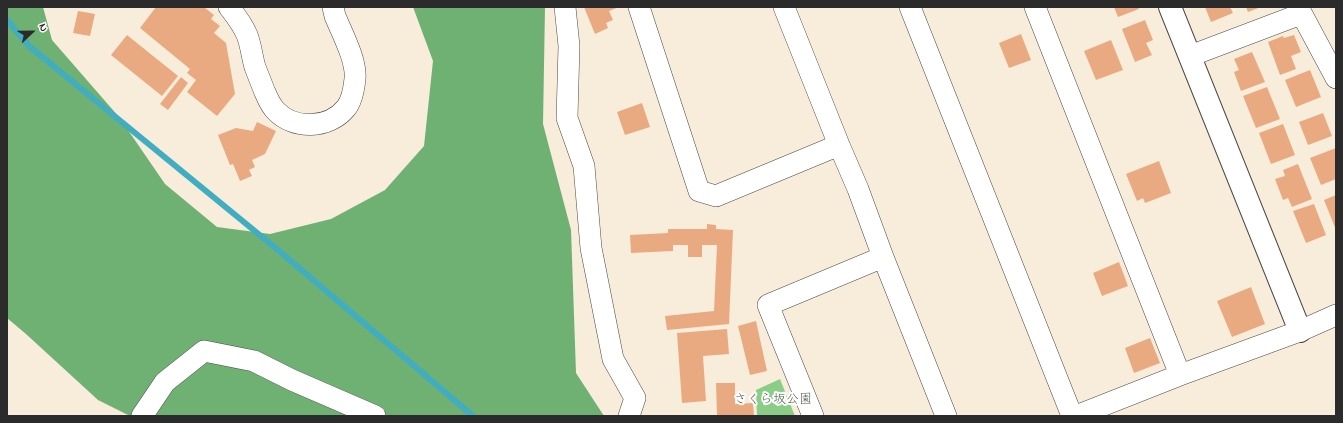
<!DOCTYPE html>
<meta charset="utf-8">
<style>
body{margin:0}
#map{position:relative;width:1343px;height:423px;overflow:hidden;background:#f8ecdb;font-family:"Indie Flower",sans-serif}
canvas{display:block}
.frame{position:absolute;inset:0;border:8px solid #2b2b2b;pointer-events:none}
.north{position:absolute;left:12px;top:12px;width:40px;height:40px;-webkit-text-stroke:3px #fff;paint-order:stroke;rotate:68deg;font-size:11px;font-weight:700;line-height:16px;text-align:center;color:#2b2b2b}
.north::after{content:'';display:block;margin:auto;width:14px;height:18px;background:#2b2b2b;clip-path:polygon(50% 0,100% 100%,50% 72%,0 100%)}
</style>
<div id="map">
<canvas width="1343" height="423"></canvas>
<div class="frame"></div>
<div class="north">N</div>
</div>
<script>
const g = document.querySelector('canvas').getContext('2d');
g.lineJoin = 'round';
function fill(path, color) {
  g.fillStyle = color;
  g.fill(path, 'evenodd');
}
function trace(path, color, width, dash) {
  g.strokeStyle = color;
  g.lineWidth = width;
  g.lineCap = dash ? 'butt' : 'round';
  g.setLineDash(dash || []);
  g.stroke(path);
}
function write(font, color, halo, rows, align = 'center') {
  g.font = font + ' "Indie Flower","Klee One",sans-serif';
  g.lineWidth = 4;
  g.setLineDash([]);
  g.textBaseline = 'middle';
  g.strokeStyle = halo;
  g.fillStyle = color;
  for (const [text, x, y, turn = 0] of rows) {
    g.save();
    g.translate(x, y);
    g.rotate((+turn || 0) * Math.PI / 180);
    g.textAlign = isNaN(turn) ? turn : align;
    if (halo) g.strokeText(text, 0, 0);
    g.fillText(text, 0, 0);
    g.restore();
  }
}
const green = new Path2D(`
 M780,379L795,416H757L756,390Z`);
const forest = new Path2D(`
 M7,7H43L52,40L119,117L165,184L217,227L270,234L331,219L385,190L424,146L433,61L413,7H545L543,124L571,230L576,373L604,416H130L98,400L26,334L7,318Z`);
const stream = new Path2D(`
 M7,20L29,46L278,250L473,416`);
const building = new Path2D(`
 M156,7H204L214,15L211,19L220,26L214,33L226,43L235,94L217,116L187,92L196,80L187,73L190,69L140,28Z
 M584,7H619L609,11L613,20L606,23L608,28L595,34Z
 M1114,7H1138L1139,9L1118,17Z
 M1205,7H1230L1233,13L1211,22Z
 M1246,7H1261L1248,12Z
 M78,11L95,14L90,36L73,33Z
 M1145,20L1153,40L1146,43L1152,55L1135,62L1122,29Z
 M1021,34L1031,60L1009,68L999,43Z
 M127,35L178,76L162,96L111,55Z
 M1294,35L1301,52L1291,56L1296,69L1280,75L1268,42L1283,36L1284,38Z
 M1111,40L1123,70L1096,80L1084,51Z
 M1252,52L1265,82L1241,91L1234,72L1239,70L1234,59Z
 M1310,70L1321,97L1296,107L1285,80Z
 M181,77L188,83L168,110L160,104Z
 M1267,87L1280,119L1256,128L1243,96Z
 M642,103L650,127L625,135L617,112Z
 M1323,113L1332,136L1308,145L1299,122Z
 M257,122L276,131L265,154L252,160L255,167L249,170L252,176L240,181L233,164L230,165L218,135L236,128L253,131Z
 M1283,124L1295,155L1271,164L1259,133Z
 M1336,148V179L1321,185L1310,158Z
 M1159,161L1171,193L1145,203L1143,198L1137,201L1126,174Z
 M1298,164L1312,199L1292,207L1288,198L1283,200L1275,179L1285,176L1283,170Z
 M1336,195V230L1324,200Z
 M1314,204L1326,235L1306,243L1293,211Z
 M707,224L716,225V229L733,230L729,324L667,330L665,316L714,311L717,245H702V257H688V245H673V251L631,253L630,235L668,233V229H707Z
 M1119,262L1128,286L1102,296L1093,273Z
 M1251,287L1265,324L1232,337L1217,301Z
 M756,321L767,371L750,375L738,326Z
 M727,329L729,354L703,356L706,401L682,403L677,333Z
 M1150,338L1160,363L1134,373L1125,348Z
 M716,383H735V404L753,403L754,416H717Z`);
const minor = new Path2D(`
 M229,7C236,16 243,25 247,35C251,45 252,57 255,67C258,75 261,82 264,90C267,97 270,105 276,111C294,130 329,129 346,108C352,101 354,88 355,79C357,61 342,33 335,16L333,7
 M565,7L569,46L567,118L584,166L591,248L613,359L635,398L629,416
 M639,7L699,191L716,196L839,145
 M784,7L839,145L858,189L883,257L946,416
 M910,7L1072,416
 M1035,7L1180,375
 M1298,7L1336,78
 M1190,56L1301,14
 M142,416L165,382L204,351L254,361L292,380L375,416
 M813,416L768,305L883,257
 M1076,416L1180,375L1300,331L1336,315`);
const tertiary = new Path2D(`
 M1170,7L1300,331`);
const parkNames = [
 ["さくら坂公園",773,401]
];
fill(green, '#8acd86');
fill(forest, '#6fb073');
trace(stream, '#41adc0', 6);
fill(building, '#eaaa81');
trace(minor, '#4a4845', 22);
trace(tertiary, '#4a4845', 24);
trace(minor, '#fff', 21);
trace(tertiary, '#fff', 22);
write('13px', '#485c46', '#fff', parkNames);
</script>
